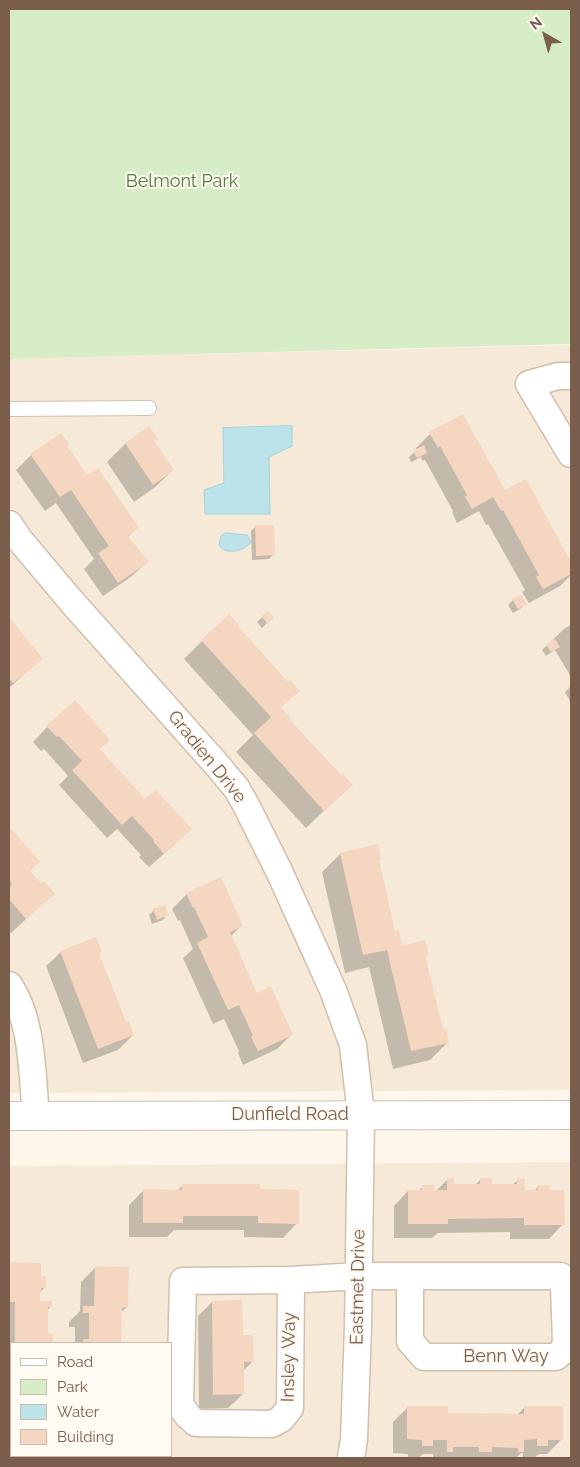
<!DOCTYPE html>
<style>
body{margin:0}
#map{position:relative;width:580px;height:1467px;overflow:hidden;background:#fef6eb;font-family:Raleway,sans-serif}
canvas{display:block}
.frame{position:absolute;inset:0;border:10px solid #7b5d4b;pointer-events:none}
.legend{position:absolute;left:10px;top:1342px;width:162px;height:115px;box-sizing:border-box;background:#fffaf2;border:1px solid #cabbaf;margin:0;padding:6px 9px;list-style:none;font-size:15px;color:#7b5d4b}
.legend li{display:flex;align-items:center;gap:10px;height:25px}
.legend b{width:25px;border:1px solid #cabbaf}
.north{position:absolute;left:520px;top:10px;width:50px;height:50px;-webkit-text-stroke:4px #fffaf2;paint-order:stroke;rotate:322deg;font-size:14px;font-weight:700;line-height:20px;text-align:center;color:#7b5d4b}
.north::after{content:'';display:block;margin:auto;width:18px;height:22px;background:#7b5d4b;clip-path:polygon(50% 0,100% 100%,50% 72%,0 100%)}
</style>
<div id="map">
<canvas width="580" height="1467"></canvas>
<div class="frame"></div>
<ul class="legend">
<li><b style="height:6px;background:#fff"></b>Road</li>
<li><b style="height:14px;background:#d6edc7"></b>Park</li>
<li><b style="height:14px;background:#bde3ea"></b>Water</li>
<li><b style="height:14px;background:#f5d6c0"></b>Building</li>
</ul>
<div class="north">N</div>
</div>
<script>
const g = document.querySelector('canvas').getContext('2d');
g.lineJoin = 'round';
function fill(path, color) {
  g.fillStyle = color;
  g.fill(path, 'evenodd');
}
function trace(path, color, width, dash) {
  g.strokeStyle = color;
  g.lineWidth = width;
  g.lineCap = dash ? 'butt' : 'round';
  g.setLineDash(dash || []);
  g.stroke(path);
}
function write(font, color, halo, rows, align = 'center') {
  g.font = font + ' Raleway,sans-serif';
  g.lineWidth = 4;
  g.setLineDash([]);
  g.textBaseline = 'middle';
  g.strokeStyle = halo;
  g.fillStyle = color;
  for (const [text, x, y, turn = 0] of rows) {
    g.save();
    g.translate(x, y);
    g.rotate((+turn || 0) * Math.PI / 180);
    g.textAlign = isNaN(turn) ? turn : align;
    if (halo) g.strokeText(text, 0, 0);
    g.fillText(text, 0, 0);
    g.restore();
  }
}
const residential = new Path2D(`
 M571,345V1090L9,1093V359Z
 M571,1162V1458H9V1166ZM11,1343H171V1456H11Z`);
const green = new Path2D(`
 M9,9H571V344L9,359Z`);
const water = new Path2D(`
 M292,426V446L269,457L270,514H205L204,490L224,483L223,428Z
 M226,533L247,535L251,542C245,551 226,556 219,545L221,536Z`);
const shadow = new Path2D(`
 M149,428L153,442L173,470L154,488L134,502L107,462L125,444Z
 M430,434L505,492L525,481L571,565V575L560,586L529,603L522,592L525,590L488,524L486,525L479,511L457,523L452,512L453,511L425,460L423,461L421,457L411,462L409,457L417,450L416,448Z
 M65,446L87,477L137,528L128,537L147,562L132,576L103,596L84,569L94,559L56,503L45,511L16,470L31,455Z
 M256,526L274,554L269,559L252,560L251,531Z
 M513,600L525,604L520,609L513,613L508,605Z
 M268,612L272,618L262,628L257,622Z
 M9,619L41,659L9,688Z
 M571,625V677L555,650L546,656L542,650L565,628Z
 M236,626L288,684L298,691L280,708L289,720L341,777L351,785L306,828L236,752L253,735L184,659L202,641Z
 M571,686V703L565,692Z
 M47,727L99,749L145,801L176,843L149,867L139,857L141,855L117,829L107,838L59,785L68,776L44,749L41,751L33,742Z
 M9,828L39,862L29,871L41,885L53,894L11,933L9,930Z
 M340,854L378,861L394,933L401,947L427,955L424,958L442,1031L448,1042L430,1060L393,1069L369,967L345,973L322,872Z
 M187,894L242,925L230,937L256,994L291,1035L277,1049L243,1065L238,1053L239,1051L224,1019L213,1024L183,958L193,949L180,920L178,921L172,909Z
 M154,910L167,915L163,920L152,924L149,915Z
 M61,952L98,953L125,1024L133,1035L118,1050L83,1063L46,966Z
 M448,1179L453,1185H475L481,1179L491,1185H512L518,1180L524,1191H534L538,1187L563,1224L549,1239H510V1232L438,1233L432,1238H394V1206L408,1191H418L423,1187L433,1191H436Z
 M183,1185L258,1191L297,1223L283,1238L244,1237V1230H174L167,1237H129V1205L144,1190L177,1191Z
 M9,1263L40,1264V1278L44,1288L39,1293V1302L51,1306L47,1311V1335H51V1343H11V1432H9Z
 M95,1268L127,1307L120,1313V1343H75V1327H69V1322L80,1311L81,1282Z
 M212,1302L242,1336L252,1362L242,1372L243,1394L228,1408L199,1409L198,1316Z
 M408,1407L446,1415H517L524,1408L562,1439L547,1454H539L534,1458H523V1453H521L516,1458H433V1454H423L418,1458H408V1454L393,1453V1422Z`);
const building = new Path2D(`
 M463,414L505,490L526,479L571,562V574L543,589L536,577L539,575L503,510L501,511L493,497L472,509L465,497L467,495L440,446L438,448L429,432Z
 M149,426L158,439L154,441L174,470L153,485L125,443Z
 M61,433L69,444L67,446L87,475L98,468L139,528L128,536L149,562L118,583L98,553L109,546L71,490L60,497L30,454Z
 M424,445L427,453L417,458L413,451Z
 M255,525H274L275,555L256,556Z
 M521,595L527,604L518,609L512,599Z
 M268,611L274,618L268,624L261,616Z
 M229,614L239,625L238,626L288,682L290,680L300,691L281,707L291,718L290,720L341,775L343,774L353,785L324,811L254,733L271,717L201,640Z
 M9,617L43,659L13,683L9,678Z
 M555,639L560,647L551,652L546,644Z
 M75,700L110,740L100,749L145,799L156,790L192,829L164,854L153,841L154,840L132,816L122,825L72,770L82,761L59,736L57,737L46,726Z
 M9,826L40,862L30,871L41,883L44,881L55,894L26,919L9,899V887L12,884L9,880Z
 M378,844L381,859L379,860L395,931L399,930L402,946L425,940L429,955L425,956L443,1029L446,1028L449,1043L411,1051L387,950L363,955L340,853Z
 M221,877L243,926L230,932L257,993L271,986L293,1035L258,1051L251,1037L253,1036L239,1005L228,1010L197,943L208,937L194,907L193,908L186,893Z
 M165,905L169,915L157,920L153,909Z
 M96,937L102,952L99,953L126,1022L129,1021L134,1035L98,1049L60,951Z
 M447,1178H454V1184H480V1178H492V1184H517V1178L525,1179V1190H538V1185H550V1190H564L565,1225H524V1218L448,1219V1224H408V1190H422V1185H434V1190H447Z
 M182,1184H260V1189L299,1190V1224L258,1223V1216H183V1223H143V1189L182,1190Z
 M9,1262L41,1263V1276H46V1288H41L40,1301H52V1307H48V1334H53V1343H15V1302H9Z
 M95,1266L129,1267L128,1307L122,1308L121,1343H83V1339H89V1313H83V1306H94Z
 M242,1300L243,1335H253L254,1362H244V1394L213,1395L212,1301Z
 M9,1377H11V1417H9Z
 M407,1406H448V1413L524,1414V1406H563V1440H548V1446H537V1439L524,1440V1452H518V1448L492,1447V1452H479V1447H453V1452H447V1440H433V1446H422V1440L407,1439Z`);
const service = new Path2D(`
 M9,409L149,408`);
const minor = new Path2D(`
 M571,376H558L529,384L571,454
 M9,524L19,539L72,602L217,765L237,789L247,807L279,871L333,990L353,1045L361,1115L358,1327L354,1439L351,1458
 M9,985C33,1020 32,1075 36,1116
 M291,1280L290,1408L281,1419L272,1424L196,1423L188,1416L180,1405L183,1281L291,1280L359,1276H561L564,1285L566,1342L563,1351L556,1357H424L410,1341V1277`);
const tertiary = new Path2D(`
 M9,1116L571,1115`);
const parkNames = [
 ["Belmont Park",182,182]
];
const streetNames = [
 ["Gradien Drive",207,757,51],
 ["Dunfield Road",290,1115],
 ["Eastmet Drive",358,1287,-89],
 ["Insley Way",289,1357,-89],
 ["Benn Way",506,1357]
];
fill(residential, '#f6e9d8');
fill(green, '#d6edc7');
fill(water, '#bde3ea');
trace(water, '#a2d3dc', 1);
fill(shadow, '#0003');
fill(building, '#f5d6c0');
trace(service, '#d2bfae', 16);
trace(minor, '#d2bfae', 29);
trace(tertiary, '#d2bfae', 30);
trace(service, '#fff', 14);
trace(minor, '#fff', 26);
trace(tertiary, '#fff', 28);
write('18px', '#517b3f', '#fffaf2', parkNames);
write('18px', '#7b5d4b', '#fffaf2', streetNames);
</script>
